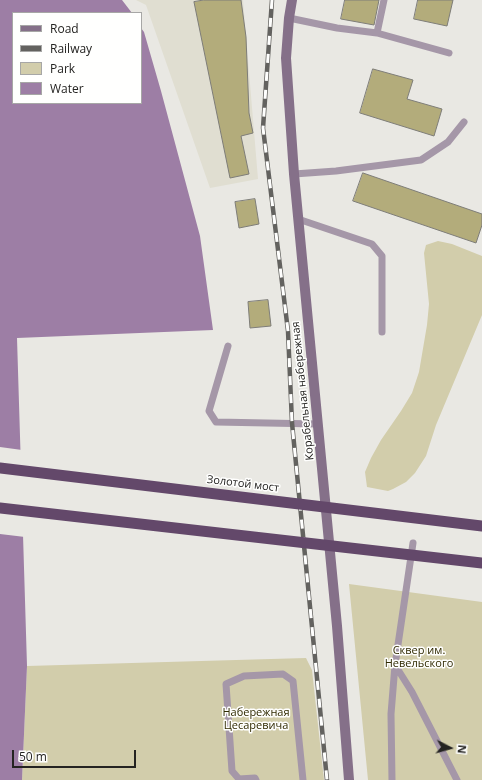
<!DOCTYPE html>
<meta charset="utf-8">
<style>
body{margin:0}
#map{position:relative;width:482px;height:780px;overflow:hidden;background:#e9e8e3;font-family:"Open Sans",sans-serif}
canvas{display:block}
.legend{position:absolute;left:12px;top:12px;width:130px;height:92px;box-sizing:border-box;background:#fffffe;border:1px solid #a7a7a6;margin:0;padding:5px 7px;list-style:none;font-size:12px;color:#242321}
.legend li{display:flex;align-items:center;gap:8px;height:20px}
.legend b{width:20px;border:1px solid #a7a7a6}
.north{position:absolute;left:430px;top:728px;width:40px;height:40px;-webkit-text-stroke:3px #fffffe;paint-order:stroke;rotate:96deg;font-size:11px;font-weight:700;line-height:16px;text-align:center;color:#242321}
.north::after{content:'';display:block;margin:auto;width:14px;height:18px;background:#242321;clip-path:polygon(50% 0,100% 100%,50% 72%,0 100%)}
.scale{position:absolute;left:12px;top:750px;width:124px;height:18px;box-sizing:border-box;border:2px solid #242321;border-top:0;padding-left:5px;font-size:12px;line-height:14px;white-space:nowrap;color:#242321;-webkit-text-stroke:3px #fffffe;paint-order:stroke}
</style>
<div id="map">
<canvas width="482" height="780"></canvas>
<ul class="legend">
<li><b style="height:5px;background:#857089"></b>Road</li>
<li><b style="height:5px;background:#63625f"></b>Railway</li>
<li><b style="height:11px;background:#d2cdab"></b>Park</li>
<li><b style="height:11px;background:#9d7ea5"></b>Water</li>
</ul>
<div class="north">N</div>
<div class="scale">50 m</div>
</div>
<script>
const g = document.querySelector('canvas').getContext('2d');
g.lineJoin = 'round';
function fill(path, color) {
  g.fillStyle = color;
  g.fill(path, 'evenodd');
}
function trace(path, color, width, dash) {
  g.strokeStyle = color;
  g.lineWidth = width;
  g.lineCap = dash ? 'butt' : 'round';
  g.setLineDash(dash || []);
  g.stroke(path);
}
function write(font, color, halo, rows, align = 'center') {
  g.font = font + ' "Open Sans",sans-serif';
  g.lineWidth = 3;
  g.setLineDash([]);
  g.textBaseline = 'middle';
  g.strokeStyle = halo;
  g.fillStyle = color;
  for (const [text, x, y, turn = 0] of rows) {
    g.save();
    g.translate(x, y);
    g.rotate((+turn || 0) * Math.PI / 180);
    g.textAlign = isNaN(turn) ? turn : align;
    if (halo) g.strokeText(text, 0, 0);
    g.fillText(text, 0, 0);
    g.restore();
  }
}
const built = new Path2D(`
 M136,0H243L258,179L210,188L146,5Z`);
const green = new Path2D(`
 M438,241L452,244L482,256V315L436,425L426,456L415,473L406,482L393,489L388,491L367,487L365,472L371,458L381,440L401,411L412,393L419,372L427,325L429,304L424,253L426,245Z
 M349,584L482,602V780H368Z
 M306,658L312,670L324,780H22L27,666Z`);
const water = new Path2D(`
 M0,0H122L132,13H13V103H141V28L144,32L161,91L200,236L213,330L17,338L27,666L22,780H0Z`);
const pier = new Path2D(`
 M0,447L22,450L25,537L0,534Z`);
const building = new Path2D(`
 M204,0H241L246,37L249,113L253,133L241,136L249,174L230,178L194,2Z
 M345,0H379L374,25L341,19Z
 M418,0H453L447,26L414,19Z
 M373,69L413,80L407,99L442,109L434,136L360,113Z
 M363,173L482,214V225L476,243L353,201Z
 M255,199L259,224L239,228L235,202Z
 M268,300L271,326L250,328L248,302Z`);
const service = new Path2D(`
 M289,18L337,28L377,33L384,0
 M377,33L449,53
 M294,174L336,171L421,160L448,142L464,122
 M298,219L372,244L382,256V332
 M228,346L209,411L216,422L318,424
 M395,665L412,692L457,780
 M256,780L255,778L239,779L232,771L226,684L244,676L283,674L293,681L303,780
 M392,780L391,714L395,665L413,543`);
const secondary = new Path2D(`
 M292,0L289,18L286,58L294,174L337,626L349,780`);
const rail = new Path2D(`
 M272,0L263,128L288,331L292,423L327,780`);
const trunkBridge = new Path2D(`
 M0,468L482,526
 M0,508L482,563`);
const streetNames = [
 ["Корабельная набережная",303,391,-96],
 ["Золотой мост",243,484,7]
];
const parkNames = [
 ["Сквер им.",419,651],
 ["Невельского",419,664],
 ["Набережная",256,713],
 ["Цесаревича",256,726]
];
fill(built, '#e0ded1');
fill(green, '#d2cdab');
fill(water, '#9d7ea5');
fill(pier, '#e9e8e3');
fill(building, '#b3ac7b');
trace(building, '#7e7d78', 1);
trace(service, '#a597a8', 7);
trace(secondary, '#857089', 10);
trace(rail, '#63625f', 4.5);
trace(rail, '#fffffe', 3, [9]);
trace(trunkBridge, '#63486a', 11);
write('11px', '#242321', '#fffffe', streetNames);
write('11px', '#302a01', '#fffffe', parkNames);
</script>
